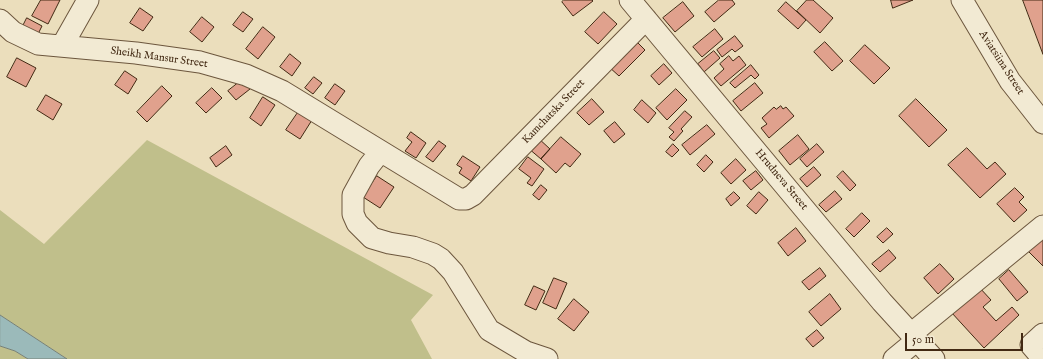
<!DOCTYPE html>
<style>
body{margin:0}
#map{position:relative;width:1043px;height:359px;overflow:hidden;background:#ebdebc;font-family:"IM FELL English",serif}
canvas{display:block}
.scale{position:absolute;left:905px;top:333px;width:118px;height:18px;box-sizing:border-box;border:2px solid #422913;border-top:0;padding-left:5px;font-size:12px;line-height:14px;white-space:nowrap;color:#422913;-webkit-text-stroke:3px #f2ead3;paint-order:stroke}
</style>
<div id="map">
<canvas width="1043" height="359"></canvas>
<div class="scale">50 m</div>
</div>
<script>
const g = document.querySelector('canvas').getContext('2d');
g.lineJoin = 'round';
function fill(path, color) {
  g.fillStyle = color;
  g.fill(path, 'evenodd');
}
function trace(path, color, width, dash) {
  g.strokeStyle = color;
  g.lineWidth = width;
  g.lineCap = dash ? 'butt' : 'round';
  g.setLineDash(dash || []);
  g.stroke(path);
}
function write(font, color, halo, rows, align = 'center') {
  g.font = font + ' "IM FELL English",serif';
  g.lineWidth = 3.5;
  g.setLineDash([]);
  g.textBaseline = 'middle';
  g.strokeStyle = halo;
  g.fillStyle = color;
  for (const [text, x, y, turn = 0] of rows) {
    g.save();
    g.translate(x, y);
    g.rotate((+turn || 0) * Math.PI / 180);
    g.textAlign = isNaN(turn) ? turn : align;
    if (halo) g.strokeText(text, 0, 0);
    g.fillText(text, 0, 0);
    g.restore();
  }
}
const green = new Path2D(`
 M147,140L433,295L411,320L432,359H67L0,315V210L44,244Z
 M0,346L15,351L28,359H0Z`);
const water = new Path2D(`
 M0,315L67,359H28L15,351L0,346Z`);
const building = new Path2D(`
 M41,0H60L48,24L32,16Z
 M564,0H592L593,1L573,16L562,2Z
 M719,0H732L735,4L714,22L705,12Z
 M807,0H813L833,18L820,33L797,11Z
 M891,0H913L893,8Z
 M1023,0H1043V54Z
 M683,2L694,16L675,32L663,18Z
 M786,2L806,20L798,29L778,11Z
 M140,8L153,17L143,31L130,23Z
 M243,12L253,19L243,32L233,25Z
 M604,12L617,24L598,44L585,32Z
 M202,17L214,27L202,42L190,32Z
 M27,18L42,26L36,38L21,30Z
 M263,27L275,37L258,59L246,49Z
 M715,29L723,39L702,57L693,47Z
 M735,36L743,46L735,52L732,49L722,57L717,50Z
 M635,40L645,50L619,76L608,66Z
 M825,42L843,61L832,71L814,52Z
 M865,45L890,68L874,84L850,61Z
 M714,51L720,58L704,72L698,64Z
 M290,54L301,63L292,76L280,67Z
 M729,56L733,61L739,56L746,65L721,86L714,78L724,69L720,64Z
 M17,58L36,68L26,87L7,77Z
 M664,64L672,73L659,85L651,76Z
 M751,65L759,75L755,79L751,75L735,88L730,83Z
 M125,71L137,79L128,94L115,85Z
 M314,77L322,83L313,94L305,88Z
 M242,80L250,89L236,100L228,91Z
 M755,83L763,93L741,111L733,101Z
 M335,84L345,91L335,105L325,98Z
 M162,86L172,96L147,122L137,112Z
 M212,88L222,98L206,113L196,103Z
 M676,89L687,100L667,120L656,108Z
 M46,95L62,104L53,120L37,110Z
 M263,97L275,105L261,126L250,118Z
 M592,99L604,112L589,125L577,113Z
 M916,99L947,130L929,147L899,116Z
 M642,100L656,113L648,123L634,110Z
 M781,106L783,109L786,107L794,116L769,138L761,128L767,124L762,118L774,107L776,109Z
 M299,111L312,120L300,139L286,130Z
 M685,111L692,117L681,129L683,131L674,141L669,137L674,132L669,128Z
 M615,122L625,134L614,143L604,131Z
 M707,125L715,134L690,155L682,145Z
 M411,132L426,143L416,158L405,151L412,142L407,138Z
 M798,135L809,149L790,165L779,151Z
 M537,137L550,149L541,159L528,148Z
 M561,137L581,154L570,167L565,163L556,173L541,159Z
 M439,141L446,146L433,162L426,157Z
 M673,144L679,150L672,157L666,152Z
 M817,144L824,152L807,167L800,159Z
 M226,146L232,155L216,167L210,158Z
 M967,148L987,169L995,162L1006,174L980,198L948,165Z
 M706,155L713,162L704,172L697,165Z
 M463,156L480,167L471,181L459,173L462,168L457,165Z
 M528,157L544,169L532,186L527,183L531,178L519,169Z
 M736,159L746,170L731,184L721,173Z
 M814,167L821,175L807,187L800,179Z
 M756,171L763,180L751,190L743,181Z
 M843,171L856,185L850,191L837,177Z
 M377,176L394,187L380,208L363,197Z
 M541,185L547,190L539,200L533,195Z
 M1015,188L1024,197L1019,202L1027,210L1014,222L997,204Z
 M835,191L842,199L826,212L819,205Z
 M734,192L740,198L731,206L726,199Z
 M759,192L768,200L756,214L747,206Z
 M862,213L870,221L854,237L846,229Z
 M796,228L806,241L788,256L778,243Z
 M887,228L893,234L883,243L877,237Z
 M1043,234V266L1027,250Z
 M889,250L896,258L880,272L872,264Z
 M940,264L954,279L938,294L924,278Z
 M820,268L826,276L809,290L802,282Z
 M1009,270L1028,292L1017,301L999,279Z
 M554,278L567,283L556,309L543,303Z
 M534,286L545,291L536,310L525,305Z
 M979,287L991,300L983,307L996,321L1012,307L1019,315L984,348L951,312Z
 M830,294L841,309L821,326L809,312Z
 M574,299L589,312L574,331L558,319Z
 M817,330L824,338L813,347L806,339Z`);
const minor = new Path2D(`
 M630,0L882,302L934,359
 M962,0L1010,81L1043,123
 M0,20L13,32L38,44L136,53L200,62L246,75L282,91L459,199H466L473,195L646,19
 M62,46L88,0
 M380,152L369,166L353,195V214L357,223L372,238L389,243L413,247L433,254L441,259L453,272L489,330L526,352L547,359
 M911,334L1043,226
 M1043,334L1031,345L1043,359
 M894,359L917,340`);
const streetNames = [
 ["Sheikh Mansur Street",159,58,8],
 ["Aviatsiina Street",1001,63,57],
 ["Kamchatska Street",554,112,-46],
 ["Hrudneva Street",781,180,50]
];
fill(green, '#c0bf8b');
fill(water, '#9bbaba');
trace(water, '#778077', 1);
fill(building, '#e0a18d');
trace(building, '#422913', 1);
trace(minor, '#6c563d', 23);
trace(minor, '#f2ead3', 21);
write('11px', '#422913', '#f2ead3', streetNames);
</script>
